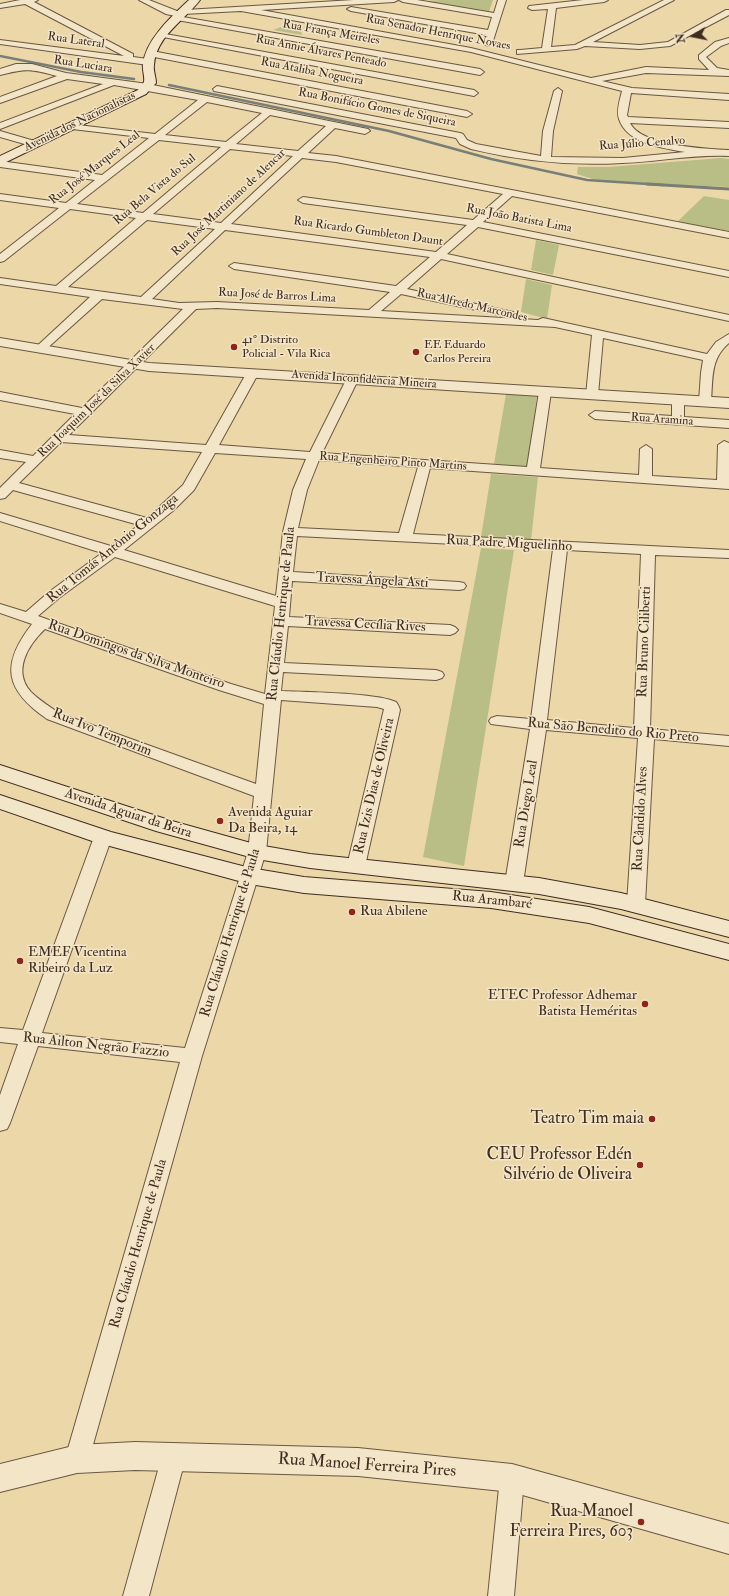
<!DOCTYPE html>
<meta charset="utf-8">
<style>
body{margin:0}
#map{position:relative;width:729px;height:1596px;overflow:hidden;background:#ecd7a9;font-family:"IM FELL Double Pica",serif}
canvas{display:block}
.north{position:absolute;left:673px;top:16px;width:40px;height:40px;-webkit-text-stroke:3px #f3e5c7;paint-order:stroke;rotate:260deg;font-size:11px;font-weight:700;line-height:16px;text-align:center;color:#3f2c20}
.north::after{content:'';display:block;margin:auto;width:14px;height:18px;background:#3f2c20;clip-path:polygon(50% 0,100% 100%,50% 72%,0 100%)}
</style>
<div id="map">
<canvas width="729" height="1596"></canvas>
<div class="north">N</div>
</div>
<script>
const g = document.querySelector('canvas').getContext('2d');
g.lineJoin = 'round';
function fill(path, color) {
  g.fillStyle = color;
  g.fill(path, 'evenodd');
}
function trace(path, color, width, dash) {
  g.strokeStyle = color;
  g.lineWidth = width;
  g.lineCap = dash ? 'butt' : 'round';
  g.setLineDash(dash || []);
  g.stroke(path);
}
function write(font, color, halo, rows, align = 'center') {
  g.font = font + ' "IM FELL Double Pica",serif';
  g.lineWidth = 3;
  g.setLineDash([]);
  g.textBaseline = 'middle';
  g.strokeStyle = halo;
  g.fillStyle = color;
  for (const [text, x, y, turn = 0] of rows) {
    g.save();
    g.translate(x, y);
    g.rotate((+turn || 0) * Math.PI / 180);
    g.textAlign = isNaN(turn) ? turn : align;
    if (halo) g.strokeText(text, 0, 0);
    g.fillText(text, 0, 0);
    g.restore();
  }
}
const green = new Path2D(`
 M440,0H493L489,12L424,1Z
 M291,23L299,24L302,35L273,30Z
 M721,158L729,159V187L602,182L577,174L578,167H608Z
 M704,196L729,200V231L677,222Z
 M536,240L559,245L553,275L531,270Z
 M526,279L552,285L547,319L521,312Z
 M506,394L537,396L528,467L494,464Z
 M491,474L538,477L531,540L481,537Z
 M481,548L514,550L464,866L423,857Z`);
const streamFar1 = new Path2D(`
 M0,56L81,72L134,79
 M169,85L389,131L491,159L587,180L663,185`);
const stream = new Path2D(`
 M647,184L729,189`);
const minor = new Path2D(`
 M20,0H38L34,2L133,54V57L148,59L152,62L148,65L0,44V40L124,56L25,4L0,8V4Z
 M139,0H149L182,13V10H185L354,0H398L394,2L261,10L471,48L591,78L646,67L709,70L699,59V55L715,42L729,38V43L721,46L706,57L717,68L729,70V76L646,73L602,81L632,88L729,94V100L631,93L627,115L628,117L729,122V128L630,123C641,146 706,149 729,150V156C693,154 658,162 622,163C571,166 521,161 471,149L460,144L456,138L214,91L213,89L217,86L460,133L463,134L467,140L476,144L541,156L543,131L554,91L558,88L562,91L553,131L551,157L623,158L685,152C663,148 627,144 619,119C616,111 620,99 622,91L471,52L241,11L183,14V17L480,69L484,72L480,75L177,20L173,18L175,16L166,14Z
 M399,0H417L494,13L498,0H506L492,44L488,46L484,44L487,35L351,11L347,9L351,7L488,30L492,17L403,2Z
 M583,0H608L604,2L556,8L551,47L575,45L664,0H674L593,42L640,45L668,42L726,10H729V15L670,46L640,49L585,46L577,49L517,54V50H520L542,48L548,9L532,10L528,8L529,6Z
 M160,33L474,90L478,93L474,96L163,37H160Z
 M152,51L467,111L472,114L467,117L149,56L148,54Z
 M16,64H32L66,73L148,84L368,129L370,131L365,134L335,128L308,153L336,156L729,232V238L512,196L483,222L729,271V277L478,227L447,254L729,315V321L441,259L407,289L513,312L515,314L513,316L509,317L401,294L381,311L538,320L543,318L707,354L716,342L729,334V343C710,359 713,379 711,401L709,404H701L699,401L701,373L703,360L603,338L598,395L592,399L588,398L586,395L592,335L555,327L217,308L196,309L69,435L206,445L246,374L252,370L258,374L219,445L310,452L346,380L352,376L358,380L322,453L527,467L539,392L545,388L551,392L540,468L639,475L640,449L646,445L652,449V476L717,480L718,445L724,441L729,443V489L430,468L413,534L729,550V558L655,555L650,729L729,736V746L654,739L645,904L642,908L636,910L630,908L627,904L638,738L546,730L523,883L520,887L514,889L508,887L505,883L530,729L491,724L489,721L491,718L497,716L531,719L553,549L297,536L293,572L459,582L464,583L466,586L464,589L459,590L292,581L289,617L450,625L455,627L458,630L455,633L450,635L288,626L284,663L436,670L442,672L444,675L442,678L436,680L283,672L281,691C305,692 379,693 396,702C398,704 399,707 400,710L365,866L362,870L356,872L350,870L347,866L384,709L377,707L281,700L266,852L202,1056L89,1459L86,1467L77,1470L68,1467L65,1459L180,1062L38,1046L10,1123L7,1129L0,1131V1095L18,1044L0,1042V1028L23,1030L94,837L97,833L103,831L109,833L112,837L42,1033L185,1048L248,852L254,796L47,719C5,690 0,665 32,624L0,613V604L26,612L49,592L102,553L0,521V513L111,546L139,525L13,490L5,498L0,499V488L26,462L0,458V450L33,456L75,414L0,400V392L82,408L183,309L102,299L44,351H36L34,349L36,347L90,297L0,284V278L56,286L136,218L70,209L4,261L0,262V254L59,208L0,200V194L66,203L95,180L0,167V161L102,175L149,138L72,129L69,128V124L155,134L198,100L114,85L0,129V123L103,84L67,79L0,103V97L57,76C31,69 27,68 0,75V69ZM207,102L262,113L226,142L165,135ZM270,115L326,126L298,151L236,144ZM159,140L221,147L143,213L77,204ZM230,149L293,156L221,223L153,214ZM302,158L336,162L503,194L473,220L303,197L298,200L303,203L467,225L436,252L231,224ZM147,220L215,229L141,297L68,287ZM225,230L430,257L396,286L234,263L229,266L234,269L390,292L369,310L217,302L179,303L152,299ZM61,442L202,452L183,485L147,518L19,483ZM215,453L306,459L293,490L283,532L276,596L124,550L174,510L194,490ZM319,460L418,467L399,533L298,528L307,490ZM567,550L641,554L634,728L547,720ZM115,557L275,606L265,694L231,684L38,616L59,598ZM45,629L219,690L264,704L256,784L59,713C49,706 39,700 31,692C12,671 28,645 45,629Z
 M0,131L38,142L40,144L35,147L0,137Z
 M678,396L684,400V417L729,420V428L595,419L589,415L595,411L672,416V400Z
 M174,1445L183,1448L186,1456L149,1596H123L162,1456L165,1448Z
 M512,1467L521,1470L524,1478L514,1596H488L500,1478L503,1470Z`);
const tertiary = new Path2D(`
 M0,338L149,363L729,398V408L149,371L0,346Z
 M135,1442L358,1448L512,1464L729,1524V1554L512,1492L358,1476L135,1470L77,1473L0,1492V1464L77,1445Z`);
const secondary = new Path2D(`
 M189,0H200C185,20 156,36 154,65C153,71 156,77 156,83L146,94L0,165V156L138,90L144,82C145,76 142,70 143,64C146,39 172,16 189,0Z
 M0,765L172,821L258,845L310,854L539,878L621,893L729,921V937L621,909L539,894L310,868L257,859L156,831L0,779Z
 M0,795L111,832L250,868L304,877L491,892L589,907L729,944V960L589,923L491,908L304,893L250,884L95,842L0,809Z`);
const markers = [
 [234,347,4,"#8f2418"],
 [416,352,4,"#8f2418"],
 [220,821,4,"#8f2418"],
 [352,912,4,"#8f2418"],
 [20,961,4,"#8f2418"],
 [645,1004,4,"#8f2418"],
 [652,1119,4,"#8f2418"],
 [640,1165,4,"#8f2418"],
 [641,1522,4,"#8f2418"]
];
const farStreetnames = [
 ["Rua França Meireles",331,33,10],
 ["Rua Senador Henrique Novaes",438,33,11],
 ["Rua Lateral",76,41,8],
 ["Rua Annie Álvares Penteado",321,52,11],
 ["Rua Luciara",83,65,9],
 ["Rua Ataliba Nogueira",312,72,11],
 ["Rua Bonifácio Gomes de Siqueira",377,108,11],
 ["Avenida dos Nacionalistas",80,122,-26],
 ["Rua Júlio Cenalvo",642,144,-4],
 ["Rua José Marques Leal",95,168,-38],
 ["Rua Bela Vista do Sul",155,190,-40],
 ["Rua José Martiniano de Alencar",229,203,-43],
 ["Rua João Batista Lima",519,219,11],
 ["Rua Ricardo Gumbleton Daunt",368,232,8],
 ["Rua José de Barros Lima",277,296,3],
 ["Rua Alfredo Marcondes",472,306,13],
 ["Avenida Inconfidência Mineira",364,380,4],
 ["Rua Joaquim José da Silva Xavier",97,401,-44],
 ["Rua Aramina",662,420,4],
 ["Rua Engenheiro Pinto Martins",393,462,4]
];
const farPoinames = [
 ["41º Distrito",242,340],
 ["Policial - Vila Rica",242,354],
 ["EE Eduardo",424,345],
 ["Carlos Pereira",424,359]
];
const streetNames = [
 ["Rua Padre Miguelinho",509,544,3],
 ["Rua Tomás Antônio Gonzaga",113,549,-39],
 ["Travessa Ângela Asti",372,581,3],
 ["Rua Cláudio Henrique de Paula",282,614,-84],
 ["Travessa Cecília Rives",365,625,3],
 ["Rua Bruno Ciliberti",645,642,-88],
 ["Rua Domingos da Silva Monteiro",136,655,19],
 ["Rua São Benedito do Rio Preto",613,731,5],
 ["Rua Ivo Temporim",102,733,22],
 ["Rua Izis Dias de Oliveira",375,786,-77],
 ["Rua Diego Leal",527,804,-81],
 ["Avenida Aguiar da Beira",128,814,18],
 ["Rua Cândido Alves",641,819,-87],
 ["Rua Arambaré",492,901,6],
 ["Rua Cláudio Henrique de Paula",231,933,-73],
 ["Rua Ailton Negrão Fazzio",96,1046,6],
 ["Rua Cláudio Henrique de Paula",139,1244,-74]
];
const poiNames = [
 ["Avenida Aguiar",228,813],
 ["Da Beira, 14",228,829],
 ["Rua Abilene",360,912],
 ["EMEF Vicentina",28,953],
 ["Ribeiro da Luz",28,969],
 ["ETEC Professor Adhemar",637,996,"right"],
 ["Batista Heméritas",637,1012,"right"]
];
const nearPoinames = [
 ["Teatro Tim maia",644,1119],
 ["CEU Professor Edén",632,1155],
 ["Silvério de Oliveira",632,1175],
 ["Rua Manoel",633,1512],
 ["Ferreira Pires, 603",633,1532]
];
const nearStreetnames = [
 ["Rua Manoel Ferreira Pires",367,1466,4]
];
fill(green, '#b9be86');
trace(streamFar1, '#777f78', 2.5);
trace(stream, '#777f78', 3);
trace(minor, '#6a5742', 2);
trace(tertiary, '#6a5742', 2);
trace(secondary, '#3f2c20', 2);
fill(minor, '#f3e5c7');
fill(tertiary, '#f3e5c7');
fill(secondary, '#f3e5c7');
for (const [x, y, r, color] of markers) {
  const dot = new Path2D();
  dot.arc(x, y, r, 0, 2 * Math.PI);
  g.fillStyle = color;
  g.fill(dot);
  trace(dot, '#f3e5c7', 1.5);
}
write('12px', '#3f2c20', '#f3e5c7', farStreetnames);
write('12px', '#3f2c20', '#f3e5c7', farPoinames, 'left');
write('14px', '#3f2c20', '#f3e5c7', streetNames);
write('14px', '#3f2c20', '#f3e5c7', poiNames, 'left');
write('17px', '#3f2c20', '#f3e5c7', nearPoinames, 'right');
write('17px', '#3f2c20', '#f3e5c7', nearStreetnames);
</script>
